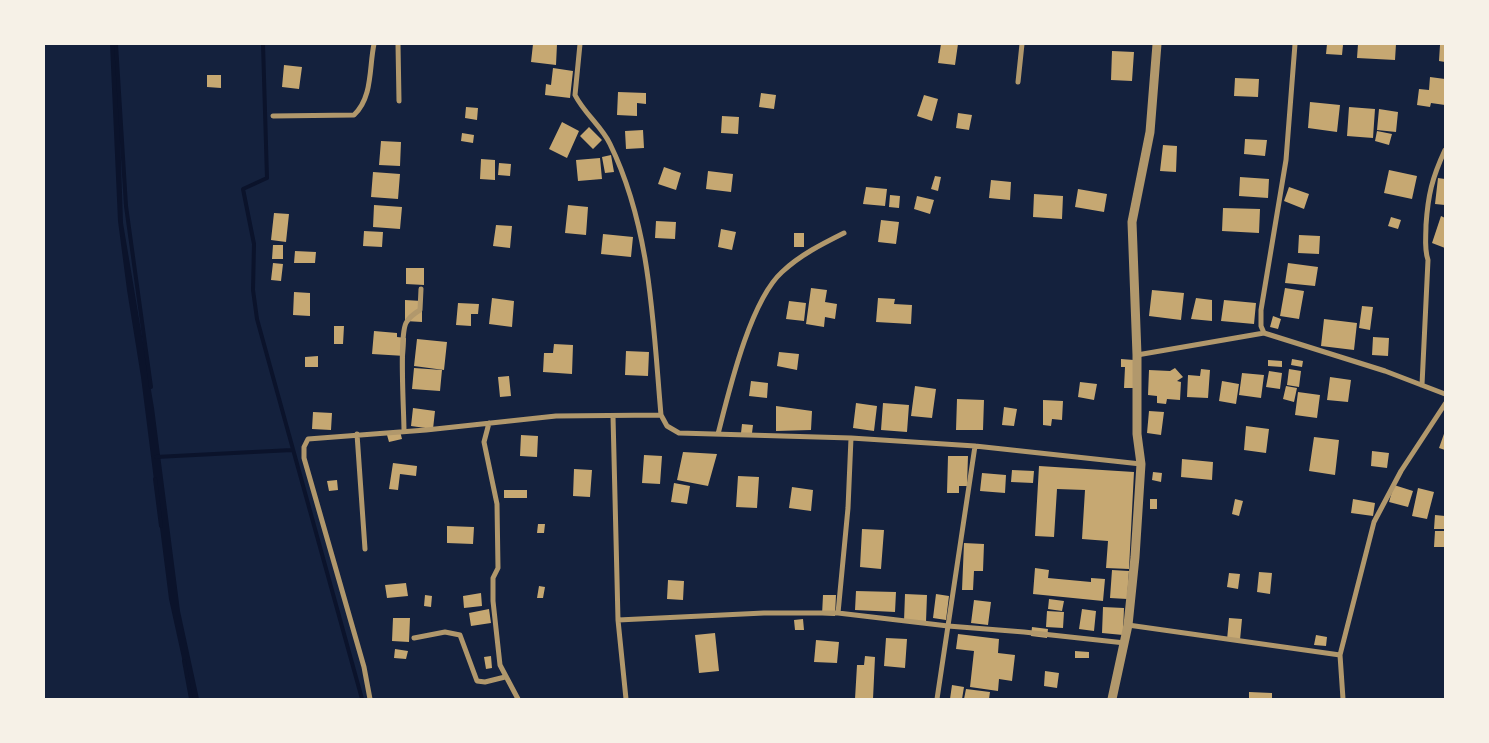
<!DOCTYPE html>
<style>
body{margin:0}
#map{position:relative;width:1489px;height:743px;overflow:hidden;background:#14213d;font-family:Manrope,sans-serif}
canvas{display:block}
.frame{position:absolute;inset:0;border:45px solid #f6f1e7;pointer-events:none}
</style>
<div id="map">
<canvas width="1489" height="743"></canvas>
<div class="frame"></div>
</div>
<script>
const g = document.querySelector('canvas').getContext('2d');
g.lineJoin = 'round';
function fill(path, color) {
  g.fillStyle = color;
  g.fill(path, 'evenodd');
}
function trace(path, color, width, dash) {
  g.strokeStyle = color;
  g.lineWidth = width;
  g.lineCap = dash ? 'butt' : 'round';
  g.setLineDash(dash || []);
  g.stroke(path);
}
const water = new Path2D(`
 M110,44H117L123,223L154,408L180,611L199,699H191L169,599L141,377L127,290L118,221Z`);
const stream = new Path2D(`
 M116,44L126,206L151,387
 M263,44L267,178L243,189L254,244L253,290L257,319L362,699
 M156,457L292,450
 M155,479L161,526
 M184,661L191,699`);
const building = new Path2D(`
 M533,44H557L556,65L531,62Z
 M941,44H958L955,65L938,63Z
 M1327,44L1343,45L1342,55L1326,54Z
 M1358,44H1396L1395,60L1357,58Z
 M1440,45H1445V62L1439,61Z
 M1112,51L1134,52L1132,81L1111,80Z
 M284,65L302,67L299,89L282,87Z
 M553,68L573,71L570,98L545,95L546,84L551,85Z
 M207,75H221V88L207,87Z
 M1430,77L1445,79V105L1431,103L1430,107L1417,105L1419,89L1429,90Z
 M1235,78L1259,79L1258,97L1234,96Z
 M618,92L646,93V104L637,103V116L617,115Z
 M761,93L776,95L774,109L759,107Z
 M924,95L938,99L932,121L917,116Z
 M1310,102L1340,105L1337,132L1308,128Z
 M466,107L478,108L477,120L465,118Z
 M1349,107L1375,109L1373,138L1347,136Z
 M1379,109L1398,112L1396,132L1377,130Z
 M958,113L972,115L969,130L956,128Z
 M722,116L739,117L738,134L721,133Z
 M562,122L579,131L567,158L549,149Z
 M589,127L602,140L593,149L580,136Z
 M643,130L644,148L626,149L625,131Z
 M1377,131L1392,134L1389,145L1375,141Z
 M462,133L474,135L473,143L461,141Z
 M1245,139L1267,140L1265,156L1244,154Z
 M381,141L401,142L400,166L379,165Z
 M1163,145L1177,146L1176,172L1160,171Z
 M611,155L614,172L605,173L602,157Z
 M600,158L602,179L578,181L576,160Z
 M481,159L495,160V180L480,179Z
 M499,163L511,164L510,176L498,175Z
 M664,167L681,173L676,190L658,184Z
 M1389,170L1417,176L1412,199L1384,193Z
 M708,171L733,174L731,192L706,189Z
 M373,172L400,174L398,199L371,197Z
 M935,176L941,177L938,191L931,189Z
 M1240,177L1269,179L1268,198L1239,196Z
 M1438,178L1445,179V205L1435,204Z
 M991,180L1011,182L1010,200L989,198Z
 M866,187L887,189L885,206L863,204Z
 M1289,187L1309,194L1304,209L1284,201Z
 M1078,189L1107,194L1104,212L1075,207Z
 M1034,194L1063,196L1062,219L1033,217Z
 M890,195L900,196L899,208L889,207Z
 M917,196L934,200L930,214L914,209Z
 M374,205L402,207L400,229L373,227Z
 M568,205L588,207L586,235L565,233Z
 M1223,208L1260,209L1259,233L1222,231Z
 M274,213L289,214L286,242L271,240Z
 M1441,216L1445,218V248L1432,243Z
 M1391,217L1401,220L1398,229L1388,226Z
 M881,220L899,222L896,244L878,242Z
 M656,221L676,222L675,239L655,238Z
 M496,225L512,226L510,248L493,246Z
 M721,229L736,232L732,250L718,247Z
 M364,231L383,232L382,247L363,246Z
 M794,233H804V247H794Z
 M603,234L633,237L631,257L601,254Z
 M1299,235L1320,236L1319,254L1298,253Z
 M273,245H283V259H272Z
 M295,251L316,252L315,263H294Z
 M273,263L283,264L281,281L271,280Z
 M1288,263L1318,267L1315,286L1285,283Z
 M406,268H424V285L406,284Z
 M811,288L827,290L825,302L837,304L835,319L825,317L824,327L806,324Z
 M1285,288L1304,291L1299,319L1280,316Z
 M1152,290L1184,293L1181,320L1149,316Z
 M294,292L310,293V316L293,315Z
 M492,298L514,301L512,327L489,324Z
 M878,298L895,299L894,304L912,305L911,324L876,322Z
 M1196,298L1212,300V321L1191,319Z
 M405,300L422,301V322L405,321Z
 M1224,300L1256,303L1254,324L1221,321Z
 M789,301L806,303L804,321L786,319Z
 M458,303L479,304L478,314H471V326L456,325Z
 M1362,306L1373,307L1370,330L1359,328Z
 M1273,316L1281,319L1278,329L1270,327Z
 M1324,319L1357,323L1354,350L1321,346Z
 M334,326H344L343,344H334Z
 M374,331L397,333V337L406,338L405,356L372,354Z
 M1373,337L1389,338L1388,356L1372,355Z
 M417,339L447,342L444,370L414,366Z
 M554,344L573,345L572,374L543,372L544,353H553Z
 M626,351L649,352L648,376L625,375Z
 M779,352L799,354L797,370L777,366Z
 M318,356V367H305V357Z
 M1121,359L1134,360L1133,388H1124L1125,367H1121Z
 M1292,359L1303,361L1302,367L1291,365Z
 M1268,360L1282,361V367L1268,366Z
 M414,368L442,370L440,391L412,389Z
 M1175,368L1183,377L1177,381L1181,382L1180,400L1167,399L1166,404L1157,403V396L1148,395L1149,370L1170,371Z
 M1201,369L1210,370L1208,398L1187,397L1188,375L1200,376Z
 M1289,369L1301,371L1299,387L1287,385Z
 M1269,371L1282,373L1280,389L1266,387Z
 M1242,373L1264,375L1261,398L1239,395Z
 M509,376L511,396L500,397L498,377Z
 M1330,377L1351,380L1348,402L1327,400Z
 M751,381L768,383L767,398L749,396Z
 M1222,381L1239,384L1236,404L1219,401Z
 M1080,382L1097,384L1094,400L1078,397Z
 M915,386L936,389L932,418L911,416Z
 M1286,386L1297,388L1294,402L1283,399Z
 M1298,392L1320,395L1317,418L1295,415Z
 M957,399L984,400L983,430H956Z
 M1043,400L1063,401L1062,420L1052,419L1051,426L1043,425Z
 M856,403L877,406L874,431L853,428Z
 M883,403L909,405L907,432L881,430Z
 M776,406L812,411L811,430L776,431Z
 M1004,407L1017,409L1014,426L1002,425Z
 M413,408L435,411L433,429L411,426Z
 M1149,411L1164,412L1161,435L1147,433Z
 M313,412L332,413L331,430L312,429Z
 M742,424L753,425L752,433H741Z
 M1246,426L1269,429L1266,453L1244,450Z
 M400,431L402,439L389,442L387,435Z
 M1445,431V450L1439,448Z
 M521,435L538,436L537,457L520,456Z
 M1314,437L1339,440L1335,475L1309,471Z
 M1372,451L1389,453L1387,468L1371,466Z
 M683,452L717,454L708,486L677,480Z
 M644,455L662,456L660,484L642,483Z
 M948,456H968L967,486H959V493H947Z
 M1182,459L1213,462L1212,480L1181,477Z
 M393,463L417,466L416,476L400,474L398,490L389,489Z
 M1039,466L1134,472L1129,569L1106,568L1108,541L1082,539L1085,490L1057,489L1054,537L1035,536Z
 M574,469L592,470L590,497L573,496Z
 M1012,470L1034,471L1033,483L1011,482Z
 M1153,472L1162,473L1161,482L1152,480Z
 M982,473L1006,475L1005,493L980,491Z
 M738,476L759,477L757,508L736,507Z
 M337,480L338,490L329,491L327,481Z
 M674,483L690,486L687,504L671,502Z
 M1394,485L1413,491L1408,507L1389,502Z
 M792,487L813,490L811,511L789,508Z
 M1418,488L1434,492L1427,519L1412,516Z
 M504,490H527V498H504Z
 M1150,499H1157V509H1150Z
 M1235,499L1243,501L1239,516L1232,514Z
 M1353,499L1375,503L1373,516L1351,513Z
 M1435,515L1445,516V529H1434Z
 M538,524H545L544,533H537Z
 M447,526L474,527L473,544L447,543Z
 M862,529L884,530L881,569L860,567Z
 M1435,531H1445V547H1434Z
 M964,543L984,544L983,571H974L973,590H962Z
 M1035,568L1049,570L1048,578L1091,582V578L1105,579L1103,601L1033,594Z
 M1112,570L1129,571L1127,599L1110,598Z
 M1259,572L1272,573L1270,594L1257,592Z
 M1229,573L1240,574L1238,589L1227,587Z
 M668,580L684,581L683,600L667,599Z
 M406,583L408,596L387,598L385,585Z
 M539,586L545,587L543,598H537Z
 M856,591L896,592L895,612L855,610Z
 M481,593L482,606L464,608L463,596Z
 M905,594L927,595L926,622L904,621Z
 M936,594L949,596L946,620L933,618Z
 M425,595L432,596L431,607L424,606Z
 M823,595H836L835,616L822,615Z
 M1049,599L1064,601L1062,611L1048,609Z
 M974,600L991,602L988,625L971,623Z
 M1103,607L1124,608L1123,635L1102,633Z
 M489,609L491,623L471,626L469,613Z
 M1082,609L1096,611L1094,631L1079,629Z
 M1047,611L1064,612L1063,628L1046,627Z
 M393,618H410L409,642L392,641Z
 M1229,618L1242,619L1240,640H1227Z
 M803,619L804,630H795L794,620Z
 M1032,627L1048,629L1047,638L1031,636Z
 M715,633L719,671L699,673L695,635Z
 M958,634L999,639L998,653L1015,655L1012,681L999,679L998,691L970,687L974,651L956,649Z
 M1316,635L1327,637L1326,646L1314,645Z
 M886,638L907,639L905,668L884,666Z
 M816,640L839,642L837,663L814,662Z
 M395,649L408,651L406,659L394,658Z
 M1075,651L1089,652V658H1075Z
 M491,656L492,668L486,669L484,657Z
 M865,656L875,657L873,699H855L857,665H864Z
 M1045,671L1059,673L1057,688L1044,686Z
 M952,685L964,687L962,699H950Z
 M966,689L990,692L989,699H964Z
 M1249,692L1272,693V699H1249Z`);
const minor = new Path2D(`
 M398,44L399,101
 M580,44L575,95C584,113 602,127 610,144C651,228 653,324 661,415L667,426L679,433L851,438L975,446L1141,464
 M1295,44L1286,160L1261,310V326L1264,333L1385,371L1445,394
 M1018,82L1022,44
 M273,116L354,115C373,97 369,67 374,44
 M1137,355L1264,333
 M1422,385L1428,260C1424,248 1426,238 1426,225C1428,195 1432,178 1445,150
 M613,416L618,620L626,699
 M489,423L484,442L497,504L498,568L493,578V601L500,665L518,699
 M404,431C404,411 399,337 406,323C409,317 415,313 420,310L421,289
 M357,434L365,549
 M718,434C729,391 750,301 782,272C800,255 822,244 844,233
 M838,613L848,508L851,438
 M618,620L764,613H838L948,626L1024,632L1125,643
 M1128,625L1340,655
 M414,638L445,632L460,635L477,681L485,682L505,677
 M370,699L364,667L304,458V447L308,439L426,430L556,416L661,415
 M937,699L975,446
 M1343,699L1340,655L1374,522L1401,471L1445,404`);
const tertiary = new Path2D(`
 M1112,699L1128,625L1135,557L1141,464L1137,434V355L1132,222L1150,132L1157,44`);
fill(water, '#0b132b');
trace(stream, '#0b132b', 4);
fill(building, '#c6a872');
trace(minor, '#b1986c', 5);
trace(tertiary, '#b1986c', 9);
</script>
